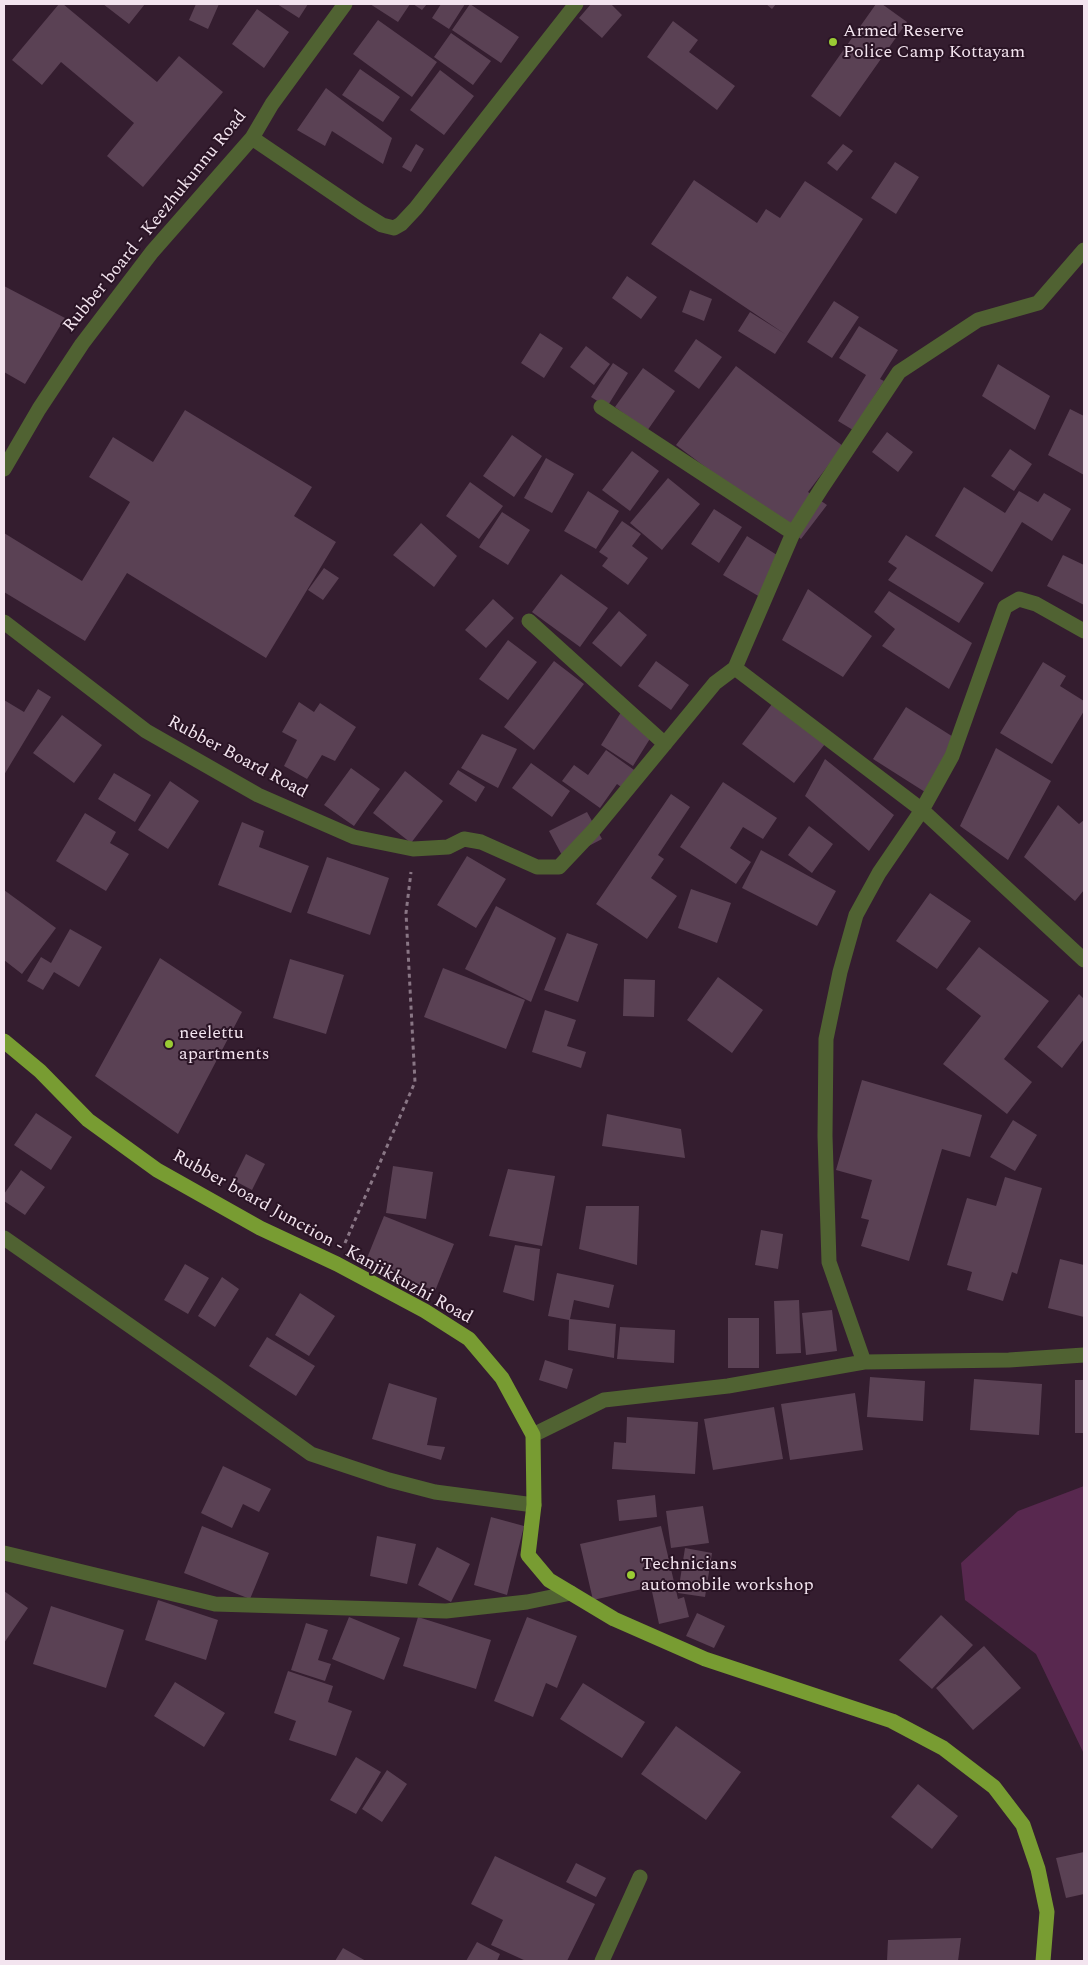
<!DOCTYPE html>
<style>
body{margin:0}
#map{position:relative;width:1088px;height:1965px;overflow:hidden;background:#341d2f;font-family:Spectral,serif}
canvas{display:block}
.frame{position:absolute;inset:0;border:5px solid #f3e4ef;pointer-events:none}
</style>
<div id="map">
<canvas width="1088" height="1965"></canvas>
<div class="frame"></div>
</div>
<script>
const g = document.querySelector('canvas').getContext('2d');
g.lineJoin = 'round';
function fill(path, color) {
  g.fillStyle = color;
  g.fill(path, 'evenodd');
}
function trace(path, color, width, dash) {
  g.strokeStyle = color;
  g.lineWidth = width;
  g.lineCap = dash ? 'butt' : 'round';
  g.setLineDash(dash || []);
  g.stroke(path);
}
function write(font, color, halo, rows, align = 'center') {
  g.font = font + ' Spectral,serif';
  g.lineWidth = 4;
  g.setLineDash([]);
  g.textBaseline = 'middle';
  g.strokeStyle = halo;
  g.fillStyle = color;
  for (const [text, x, y, turn = 0] of rows) {
    g.save();
    g.translate(x, y);
    g.rotate((+turn || 0) * Math.PI / 180);
    g.textAlign = isNaN(turn) ? turn : align;
    if (halo) g.strokeText(text, 0, 0);
    g.fillText(text, 0, 0);
    g.restore();
  }
}
const green = new Path2D(`
 M1084,1486V1754L1036,1654L965,1600L961,1563L1018,1511Z`);
const building = new Path2D(`
 M59,4H63L157,82L179,56L223,92L143,187L107,156L134,123L61,62L42,85L12,60Z
 M103,4H145L129,24Z
 M196,4H219L208,29L189,20Z
 M277,4H308L299,18Z
 M370,4H410L398,22Z
 M413,4H427L422,10Z
 M441,4H465L449,29L432,18Z
 M470,4L519,37L501,63L452,30Z
 M591,4H611L622,15L602,38L579,18Z
 M766,4H776L772,9Z
 M876,4H882L907,22L840,117L811,96Z
 M257,9L289,32L264,68L232,44Z
 M378,20L437,62L412,97L353,54Z
 M673,21L698,40L689,52L735,86L717,110L647,57Z
 M451,33L491,61L473,85L434,57Z
 M360,69L400,97L383,122L342,95Z
 M440,70L474,96L444,135L410,110Z
 M326,88L392,138L383,164L332,131L325,146L297,130Z
 M416,144L424,149L411,172L402,167Z
 M843,144L853,151L837,171L827,163Z
 M895,162L919,177L896,214L871,198Z
 M694,180L757,223L766,209L780,218L805,181L863,219L775,354L738,331L750,312L785,334L651,244Z
 M627,276L657,297L641,319L612,298Z
 M4,286L65,318L25,384L4,372Z
 M690,290L712,299L704,321L682,312Z
 M834,301L859,317L832,358L807,342Z
 M859,326L898,350L880,379L884,381L853,430L838,421L866,375L839,358Z
 M540,333L563,348L544,378L521,363Z
 M696,339L722,357L699,389L674,371Z
 M586,346L610,364L594,385L570,367Z
 M613,363L628,373L607,407L591,397Z
 M998,364L1050,396L1035,430L982,396Z
 M736,366L843,446L808,492L827,505L801,539L676,445Z
 M643,368L675,391L647,431L615,407Z
 M1070,409L1084,416V475L1048,455Z
 M185,410L312,487L294,516L336,542L266,658L127,573L85,641L4,592V533L82,581L130,502L89,477L113,437L153,462Z
 M887,432L913,452L898,472L872,452Z
 M512,435L542,456L514,497L483,476Z
 M1010,449L1032,464L1014,491L991,476Z
 M632,451L659,471L630,511L602,490Z
 M546,458L574,474L552,513L524,498Z
 M668,478L700,504L662,550L630,523Z
 M470,482L503,506L479,539L446,516Z
 M964,487L1005,513L1019,491L1038,502L1044,493L1071,509L1052,541L1022,522L992,572L935,536Z
 M588,491L619,511L596,549L564,531Z
 M714,509L742,527L719,563L691,544Z
 M502,512L530,530L508,565L479,547Z
 M622,521L641,534L632,546L648,558L628,585L602,566L608,558L599,552Z
 M421,523L457,556L434,587L393,555Z
 M906,535L984,583L959,623L888,580L897,568L888,562Z
 M747,536L788,562L765,600L723,575Z
 M1063,555L1084,565V605L1047,586Z
 M324,568L339,578L323,600L308,590Z
 M561,574L608,608L580,647L532,612Z
 M808,589L872,636L843,677L782,640Z
 M889,591L972,643L949,689L882,646L895,629L874,612Z
 M493,599L514,618L486,648L465,630Z
 M619,611L647,635L621,667L592,643Z
 M508,640L537,662L508,700L479,679Z
 M554,661L584,684L534,750L504,727Z
 M656,661L689,685L671,710L638,686Z
 M1043,662L1066,676L1060,686L1084,701V711L1052,764L1000,733Z
 M38,689L51,697L4,775V700L24,712Z
 M299,702L314,712L320,703L356,727L335,761L322,755L307,779L284,766L297,740L282,732Z
 M772,704L825,744L794,783L742,744Z
 M906,707L958,740L925,792L873,759Z
 M623,709L656,729L633,766L601,745Z
 M62,715L102,745L74,783L33,753Z
 M482,734L517,749L498,788L461,768Z
 M996,748L1051,781L1008,860L960,826Z
 M606,750L637,772L624,789L617,784L600,808L562,781L574,765L588,775Z
 M825,759L894,815L869,851L805,796Z
 M531,763L570,791L552,817L512,788Z
 M351,768L380,789L354,826L324,805Z
 M458,770L485,787L476,802L449,784Z
 M405,771L443,801L411,843L373,813Z
 M114,773L151,795L135,822L98,799Z
 M170,781L199,801L168,849L138,830Z
 M723,782L777,818L763,839L743,827L730,848L751,862L736,884L680,847Z
 M671,794L690,807L658,855L664,859L651,878L677,896L647,939L596,904Z
 M1058,805L1079,824L1084,820V890L1075,901L1024,857Z
 M587,812L602,839L564,859L549,831Z
 M85,813L116,832L110,843L129,854L106,891L56,861Z
 M242,822L264,831L259,847L309,866L291,913L218,885Z
 M809,826L833,844L812,873L788,855Z
 M761,850L836,891L817,926L742,888Z
 M467,856L506,879L476,928L437,905Z
 M327,857L389,878L370,935L307,913Z
 M691,889L731,903L717,943L678,928Z
 M4,890L56,928L22,974L4,960Z
 M930,893L971,921L937,969L896,941Z
 M496,906L556,938L531,1002L465,969Z
 M70,929L102,947L79,987L54,972L43,990L27,981L41,957L51,963Z
 M567,933L598,944L578,1002L544,990Z
 M979,947L1049,1001L1004,1059L1032,1082L1007,1114L943,1064L981,1016L946,989Z
 M160,958L242,1012L178,1134L95,1076Z
 M290,959L344,975L326,1034L273,1018Z
 M443,968L525,1000L506,1049L424,1017Z
 M718,977L763,1010L732,1053L687,1020Z
 M624,979L655,980L654,1017L623,1016Z
 M1079,994L1084,999V1039L1062,1068L1037,1047Z
 M545,1010L576,1020L567,1046L586,1052L581,1068L532,1052Z
 M862,1080L982,1115L970,1157L942,1149L909,1261L861,1246L869,1220L861,1218L872,1180L836,1170Z
 M36,1113L72,1137L51,1170L14,1145Z
 M607,1114L681,1129L685,1158L602,1146Z
 M1013,1120L1037,1135L1015,1171L990,1157Z
 M246,1154L265,1164L252,1190L233,1180Z
 M393,1166L433,1172L426,1219L386,1213Z
 M508,1169L555,1176L542,1246L489,1236Z
 M21,1170L45,1187L25,1215L4,1201V1194Z
 M1005,1177L1042,1188L1017,1274L1012,1272L1003,1301L967,1290L972,1272L947,1265L967,1198L996,1206Z
 M586,1206H639L637,1265L579,1249Z
 M384,1216L454,1244L435,1291L365,1263Z
 M761,1230L783,1234L778,1269L755,1265Z
 M515,1245L540,1249L534,1301L503,1292Z
 M1060,1259L1084,1265V1317L1048,1308Z
 M185,1264L209,1278L188,1314L164,1300Z
 M557,1273L614,1285L609,1308L574,1300L570,1319L616,1324L614,1358L568,1350L569,1320L548,1316Z
 M222,1277L239,1289L215,1327L198,1316Z
 M300,1293L335,1316L309,1356L275,1335Z
 M799,1300L801,1353L776,1354L774,1301Z
 M832,1310L837,1351L806,1355L802,1313Z
 M728,1318H759V1368H728Z
 M620,1327L675,1330L674,1363L617,1359Z
 M267,1337L315,1366L296,1396L249,1366Z
 M545,1360L573,1369L567,1389L539,1380Z
 M870,1377L925,1381L923,1421L867,1417Z
 M974,1379L1042,1384L1039,1435L970,1430Z
 M1075,1380H1084V1433H1075Z
 M389,1383L437,1398L427,1445L445,1447L441,1460L372,1439Z
 M855,1393L863,1450L790,1460L781,1404Z
 M774,1407L783,1459L713,1470L704,1419Z
 M627,1417L698,1422L695,1474L612,1469L614,1442L626,1443Z
 M223,1466L271,1489L259,1512L243,1504L232,1528L201,1513Z
 M655,1495L657,1517L619,1521L617,1500Z
 M703,1506L709,1543L671,1548L666,1511Z
 M491,1517L524,1526L507,1595L474,1585Z
 M202,1526L269,1553L250,1599L184,1573Z
 M661,1526L678,1599L684,1597L689,1617L659,1624L651,1587L593,1600L580,1544Z
 M377,1536L416,1544L407,1584L370,1576Z
 M437,1547L470,1564L451,1602L418,1585Z
 M685,1548L712,1553L705,1597L678,1593Z
 M4,1591L28,1608L4,1643Z
 M158,1600L218,1620L206,1660L145,1640Z
 M51,1606L124,1630L106,1688L33,1664Z
 M697,1613L725,1626L714,1648L686,1636Z
 M941,1615L973,1645L932,1689L899,1660Z
 M349,1617L400,1638L384,1680L332,1659Z
 M418,1617L491,1640L476,1689L403,1666Z
 M527,1617L577,1636L557,1688L546,1683L533,1717L494,1701Z
 M306,1623L328,1630L318,1660L331,1664L325,1681L291,1670Z
 M984,1646L1021,1688L973,1730L936,1688Z
 M288,1671L333,1686L328,1702L352,1711L336,1756L289,1740L296,1721L274,1713Z
 M175,1682L225,1713L204,1747L154,1716Z
 M583,1683L645,1722L622,1758L560,1719Z
 M676,1726L741,1772L706,1820L641,1774Z
 M356,1757L381,1772L356,1814L330,1800Z
 M387,1770L407,1784L382,1822L362,1809Z
 M918,1784L958,1816L932,1849L891,1817Z
 M1084,1852V1894L1066,1898L1056,1858Z
 M495,1856L595,1904L567,1961H526L491,1945L503,1920L471,1904Z
 M576,1863L606,1878L596,1897L566,1882Z
 M961,1938L958,1961H887L888,1940Z
 M477,1942L500,1954L497,1961H466Z
 M343,1948L366,1961H335Z`);
const path = new Path2D(`
 M345,1243L415,1082L406,913L411,872`);
const minor = new Path2D(`
 M252,138L361,212L382,225L394,228L401,224L416,208L576,4
 M601,407L793,533
 M4,469L39,409L82,344L152,252L252,138L272,104L345,4
 M529,621L665,744
 M4,622L146,731L258,795L354,837L413,849L448,847L464,839L481,842L537,867H559L593,831L715,683L735,668L793,533L821,489L899,372L978,320L1038,303L1084,250
 M735,668L922,810L1084,960
 M4,1238L212,1383L311,1454L389,1480L435,1492L534,1505
 M864,1362L829,1262L825,1136L826,1039L840,972L856,915L879,873L922,810L952,756L1005,607L1019,599L1036,604L1084,631
 M533,1435L604,1400L728,1386L864,1362L1009,1360L1084,1355
 M4,1553L215,1604L446,1611L527,1602L571,1593
 M602,1961L640,1877`);
const major = new Path2D(`
 M4,1041L40,1071L88,1120L157,1170L260,1228L337,1264L425,1311L469,1339L502,1378L533,1435L534,1505L528,1555L549,1580L614,1619L705,1659L892,1721L943,1748L994,1787L1023,1825L1038,1869L1047,1912L1043,1961`);
const markers = [
 [833,42,5,"#9acb34"],
 [169,1044,5,"#9acb34"],
 [631,1575,5,"#9acb34"]
];
const poiNames = [
 ["Armed Reserve",843,32],
 ["Police Camp Kottayam",843,53],
 ["neelettu",179,1034],
 ["apartments",179,1055],
 ["Technicians",641,1565],
 ["automobile workshop",641,1586]
];
const streetNames = [
 ["Rubber board - Keezhukunnu Road",156,222,-51],
 ["Rubber Board Road",237,758,28],
 ["Rubber board Junction - Kanjikkuzhi Road",322,1238,29]
];
fill(green, '#58284f');
fill(building, '#5a4154');
trace(path, '#897685', 3, [4, 4]);
trace(minor, '#506232', 15);
trace(major, '#789c32', 15);
for (const [x, y, r, color] of markers) {
  const dot = new Path2D();
  dot.arc(x, y, r, 0, 2 * Math.PI);
  g.fillStyle = color;
  g.fill(dot);
  trace(dot, '#2a1425', 2);
}
write('18px', '#f3e4ef', '#2a1425', poiNames, 'left');
write('18px', '#f3e4ef', '#2a1425', streetNames);
</script>
